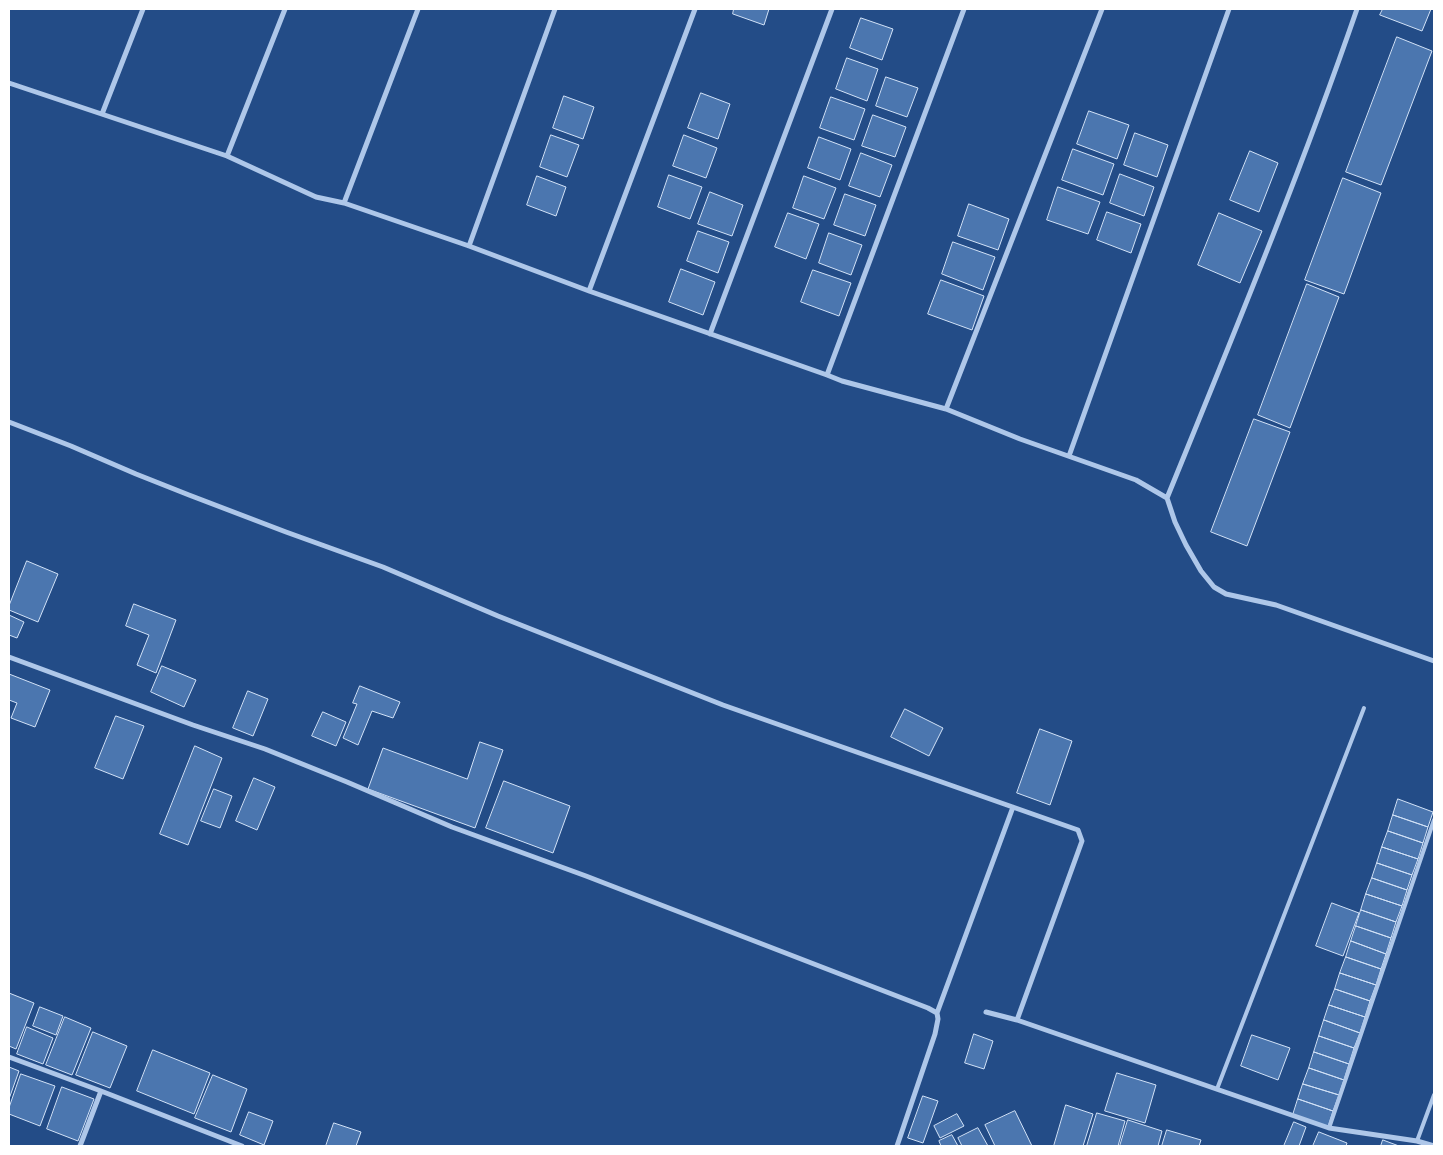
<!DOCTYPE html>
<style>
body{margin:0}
#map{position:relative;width:1443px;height:1155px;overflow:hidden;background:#234c87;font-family:"Open Sans",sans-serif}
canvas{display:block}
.frame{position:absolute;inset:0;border:10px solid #fff;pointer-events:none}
</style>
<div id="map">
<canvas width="1443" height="1155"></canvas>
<div class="frame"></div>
</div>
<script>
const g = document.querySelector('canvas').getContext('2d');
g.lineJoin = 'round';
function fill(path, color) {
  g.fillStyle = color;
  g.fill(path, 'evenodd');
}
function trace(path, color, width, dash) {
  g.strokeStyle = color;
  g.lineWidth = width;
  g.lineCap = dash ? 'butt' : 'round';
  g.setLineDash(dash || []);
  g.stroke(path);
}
const building = new Path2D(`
 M734,9H769L764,25L733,14Z
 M1383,9H1431L1422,31L1380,15Z
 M861,18L893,29L882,60L850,48Z
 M1397,37L1432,51L1381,185L1346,172Z
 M847,58L878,69L867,101L836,89Z
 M886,77L918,88L907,117L876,106Z
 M701,93L730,104L718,139L688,128Z
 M564,96L594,107L583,139L553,128Z
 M831,97L865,109L854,140L820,128Z
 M1089,111L1129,125L1117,159L1077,144Z
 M873,115L906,127L895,157L862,146Z
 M1135,133L1168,145L1157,177L1124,165Z
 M551,135L579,145L567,177L540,167Z
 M684,135L717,148L706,178L673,166Z
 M819,137L851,149L840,180L808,168Z
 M1073,149L1114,164L1103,195L1062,180Z
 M1250,151L1278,163L1259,212L1230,200Z
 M861,153L892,165L880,197L849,186Z
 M1120,174L1154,187L1144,216L1110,203Z
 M669,175L702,187L690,219L658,207Z
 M537,176L566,187L556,216L527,205Z
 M804,176L836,188L824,219L793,208Z
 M1343,178L1381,193L1344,294L1305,280Z
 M1058,187L1100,202L1088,234L1047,220Z
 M710,192L743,205L732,236L698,224Z
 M845,194L876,205L865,236L834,225Z
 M969,204L1009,219L998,250L958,236Z
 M1107,212L1141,224L1131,253L1097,240Z
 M788,213L819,224L806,259L775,247Z
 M1219,213L1262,231L1240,283L1198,265Z
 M698,231L729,242L718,273L687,261Z
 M829,233L862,245L851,275L819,263Z
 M953,242L995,257L983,290L942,274Z
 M681,269L715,282L703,315L669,302Z
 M813,270L851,283L839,316L801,302Z
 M941,280L984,296L972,330L928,314Z
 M1307,284L1339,297L1290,428L1258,415Z
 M1254,419L1290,432L1247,546L1211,532Z
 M27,561L58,574L38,622L9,610V606Z
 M134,604L176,620L156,673L137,665L149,635L126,626Z
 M9,615L24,622L17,638L9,635Z
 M162,666L196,680L184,707L151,692Z
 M9,674L50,690L35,727L11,718L17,703L9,700Z
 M360,686L400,702L393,718L372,711L358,745L343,738L357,704L353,703Z
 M248,691L268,699L253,736L233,728Z
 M905,709L943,728L929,756L891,737Z
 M323,712L346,722L336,746L312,736Z
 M116,716L144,726L123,779L95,768Z
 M1040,729L1072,741L1050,805L1017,793Z
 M480,742L503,750L475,828L368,789L383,748L467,779Z
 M195,746L222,758L188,845L160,834Z
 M254,778L275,787L257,830L236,821Z
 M504,781L570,806L553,853L486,828Z
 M214,789L232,796L220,828L201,821Z
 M1398,799L1433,812L1428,827L1393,815Z
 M1393,815L1428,827L1423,843L1388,831Z
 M1388,831L1423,843L1418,859L1382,847Z
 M1382,847L1418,859L1412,875L1377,863Z
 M1377,863L1412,875L1407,890L1372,878Z
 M1372,878L1407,890L1402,906L1366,894Z
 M1366,894L1402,906L1396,922L1361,910Z
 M1332,903L1359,913L1343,956L1316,946Z
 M1361,910L1396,922L1391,938L1356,926Z
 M1356,926L1391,938L1386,954L1351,941Z
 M1351,941L1386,954L1381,969L1346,957Z
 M1346,957L1381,969L1376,985L1340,973Z
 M1340,973L1376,985L1370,1001L1335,989Z
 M1335,989L1370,1001L1365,1017L1329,1005Z
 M9,993L34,1003L16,1049L9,1046Z
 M1329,1005L1365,1017L1360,1033L1324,1020Z
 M40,1007L63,1016L56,1035L33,1026Z
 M65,1017L91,1028L72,1075L46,1065Z
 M1324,1020L1360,1033L1354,1048L1319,1036Z
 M27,1027L53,1038L43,1064L17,1054Z
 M93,1032L127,1046L110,1088L76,1075Z
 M974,1034L993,1041L984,1069L965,1063Z
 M1252,1035L1290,1048L1278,1080L1241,1066Z
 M1319,1036L1354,1048L1349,1064L1314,1052Z
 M153,1050L210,1073L194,1114L137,1091Z
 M1314,1052L1349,1064L1344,1080L1309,1068Z
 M9,1067L19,1071L9,1099Z
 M1309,1068L1344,1080L1339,1095L1303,1084Z
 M1117,1073L1156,1085L1145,1123L1105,1111Z
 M21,1074L55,1086L40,1126L9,1114V1108Z
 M213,1075L247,1089L231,1132L195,1118Z
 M1303,1084L1339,1095L1333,1111L1298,1099Z
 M62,1087L94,1099L78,1141L47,1129Z
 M923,1096L938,1101L923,1143L908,1138Z
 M1298,1099L1333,1111L1328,1127L1293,1115Z
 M1066,1105L1093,1114L1083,1146H1054Z
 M1015,1111L1032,1146H995L985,1125Z
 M249,1112L273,1121L264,1145L240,1135Z
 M1097,1113L1125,1121L1118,1146H1087Z
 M957,1114L964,1126L940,1138L934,1126Z
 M1128,1120L1162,1131L1158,1146H1120Z
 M1294,1122L1306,1127L1299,1146H1284Z
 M334,1123L361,1132L356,1146H326Z
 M978,1128L988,1146H962L958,1138Z
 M1167,1130L1201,1140L1199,1146H1162Z
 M1319,1132L1347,1143L1346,1146H1313Z
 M952,1135L958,1146H941L939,1141Z
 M1383,1140L1399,1146H1381Z`);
const lane = new Path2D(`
 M1217,1089L1364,708
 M1329,1128L1434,820
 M1417,1141L1434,1095`);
const street = new Path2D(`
 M1357,9C1300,174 1233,336 1167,498L1175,522L1186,545L1201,571L1214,587L1226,594L1276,605L1434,661
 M9,83L227,156L316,197L344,203L469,246L589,291L827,375L842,381L946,409L1020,439L1136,480L1167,498
 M102,114L143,9
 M227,156L285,9
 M344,203L418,9
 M469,246L555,9
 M589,291L695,9
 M710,334L832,9
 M827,375L964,9
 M946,409L1102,9
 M9,422L71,446L136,474L189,495L286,532L383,567L498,616L723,705L1078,830L1082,841L1017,1020
 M1069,456L1229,9
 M9,657L193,725L265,749L347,782L452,827L586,876L928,1008L937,1013
 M986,1012L1017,1020L1329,1128L1417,1141L1434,1146
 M9,1057L101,1091L242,1146
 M80,1146L101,1091
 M897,1146L935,1034L938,1019L937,1013L1013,807`);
fill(building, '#4b76af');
trace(building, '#d2e2f7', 1);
trace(lane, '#aec7e9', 4);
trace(street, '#aec7e9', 5);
</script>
